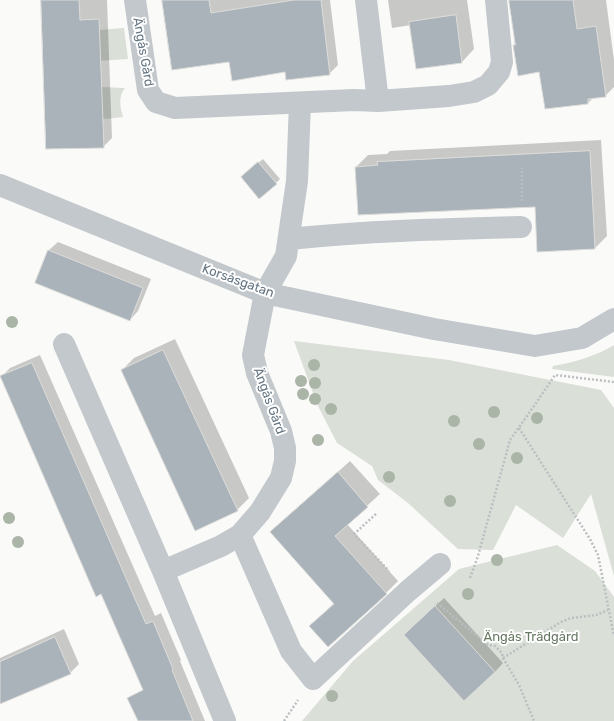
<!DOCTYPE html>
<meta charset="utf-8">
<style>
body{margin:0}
canvas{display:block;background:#fafaf8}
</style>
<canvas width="614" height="721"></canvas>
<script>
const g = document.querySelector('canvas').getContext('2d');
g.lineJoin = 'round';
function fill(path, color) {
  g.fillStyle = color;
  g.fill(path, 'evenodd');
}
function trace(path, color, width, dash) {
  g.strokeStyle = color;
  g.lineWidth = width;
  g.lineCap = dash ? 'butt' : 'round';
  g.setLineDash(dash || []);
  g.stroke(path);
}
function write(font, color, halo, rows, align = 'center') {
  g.font = font + ' Rubik,sans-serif';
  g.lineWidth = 4;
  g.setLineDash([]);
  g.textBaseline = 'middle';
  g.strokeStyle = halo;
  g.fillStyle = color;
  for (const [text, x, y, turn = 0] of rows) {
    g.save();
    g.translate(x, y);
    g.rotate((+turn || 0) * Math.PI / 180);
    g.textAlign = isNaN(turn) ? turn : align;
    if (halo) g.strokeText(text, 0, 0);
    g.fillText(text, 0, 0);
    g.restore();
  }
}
const green = new Path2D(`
 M124,28L128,59L97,61L99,30Z
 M101,87L125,88C118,96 120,107 123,117L106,119L100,118Z
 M294,341L449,360L601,390L614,408V576L591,494L563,538L516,505L493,550L458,549L408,503L378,480L372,466L337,443L317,404Z
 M614,345V377L552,369L553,366C575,362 594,357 614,345Z
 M557,545L595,571L614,597V721H302L353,661L459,569Z`);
const shadow = new Path2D(`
 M42,0H107L112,138L103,147Z
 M163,0H330L338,65L329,74L285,71L230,61Z
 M388,0H467L474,49L462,62L417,68L411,25L392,28Z
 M509,0H606L614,60V87L605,96L593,98L588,103L540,71L514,45L516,43Z
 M601,140L607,236L595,248L538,251L536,206L356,167L368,155L387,154L390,151Z
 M263,159L280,179L276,183L246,173Z
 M58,242L151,279L138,311L130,320L36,282L49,250Z
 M175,339L249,498L237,510L122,370L134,358Z
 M40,355L155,616L161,613L181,660L180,661L205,721H158L102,593L1,377L10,368Z
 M350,461L380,494L347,524L398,581L386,593L310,626L334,603L271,532Z
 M444,598L503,663L495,672L413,627Z
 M64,629L79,664L70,673L0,703V658Z`);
const building = new Path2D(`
 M41,0H79L80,20L99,19L104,148L46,149Z
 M162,0H209L211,13L294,0H321L330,75L286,80L285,72L232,81L229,62L172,70Z
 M509,0H573L577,29L596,26L606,97L588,99V104L545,109L539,72L518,76L513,45H515Z
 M456,15L462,63L416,69L409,22Z
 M590,151L595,249L537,252L535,207L358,215L355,167L378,165L377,162Z
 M258,162L277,184L259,199L241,177Z
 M48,250L143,288L130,321L35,283Z
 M163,350L238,511L195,531L121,370Z
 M32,363L146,624L153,621L173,669L172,670L193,721H138L127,698L143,690L101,594L96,597L0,376Z
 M338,472L368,507L335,536L387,594L328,647L309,626L334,604L270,532Z
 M435,606L495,672L464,701L404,635Z
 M55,637L71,674L0,704V662Z`);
const path = new Path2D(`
 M522,201V168
 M519,428L590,539L598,555L614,636
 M376,514L354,534L389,571
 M470,578L478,556L510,440L534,406L555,375L614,382
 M437,603L488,645L495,646L502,653L503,658L519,685L534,721
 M503,658L561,622L571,618L596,615L608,610
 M284,721L298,700`);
const minor = new Path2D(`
 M135,0L148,90L156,102L175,108L354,100L378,101L449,96L474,92L488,85L499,72L502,62L496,0
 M366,0L378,101
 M0,185L265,293L434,329L535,346L582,338L614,319
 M289,239C366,231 443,229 521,227
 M64,344L163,571L225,721
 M240,535L291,651L313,679L408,591L440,564
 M163,571L221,546L240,535L260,512L281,478L285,461V448L281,431L257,373L253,355L265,293L286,256L297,181L300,103`);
const trees = [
 [12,322],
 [314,365],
 [301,381],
 [315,383],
 [303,394],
 [315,399],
 [331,409],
 [494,412],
 [537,418],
 [454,421],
 [318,440],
 [479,444],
 [517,458],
 [389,477],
 [450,501],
 [9,518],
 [18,542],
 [497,560],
 [468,594],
 [332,696]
];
const streetNames = [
 ["Ängås Gård",143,52,80],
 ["Korsåsgatan",238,281,20],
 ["Ängås Gård",269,401,70]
];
const parkNames = [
 ["Ängås Trädgård",531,637]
];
fill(green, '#dadfd7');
fill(shadow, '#0003');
fill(building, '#aab3b9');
trace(building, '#dcdcda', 1);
trace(path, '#bbbfc2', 2.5, [2, 2]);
trace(minor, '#c3c8cc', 22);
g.fillStyle = '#aab4a7';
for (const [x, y] of trees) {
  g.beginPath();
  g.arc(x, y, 6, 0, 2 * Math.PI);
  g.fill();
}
write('13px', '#657683', '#fff', streetNames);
write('13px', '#687a64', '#fff', parkNames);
</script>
